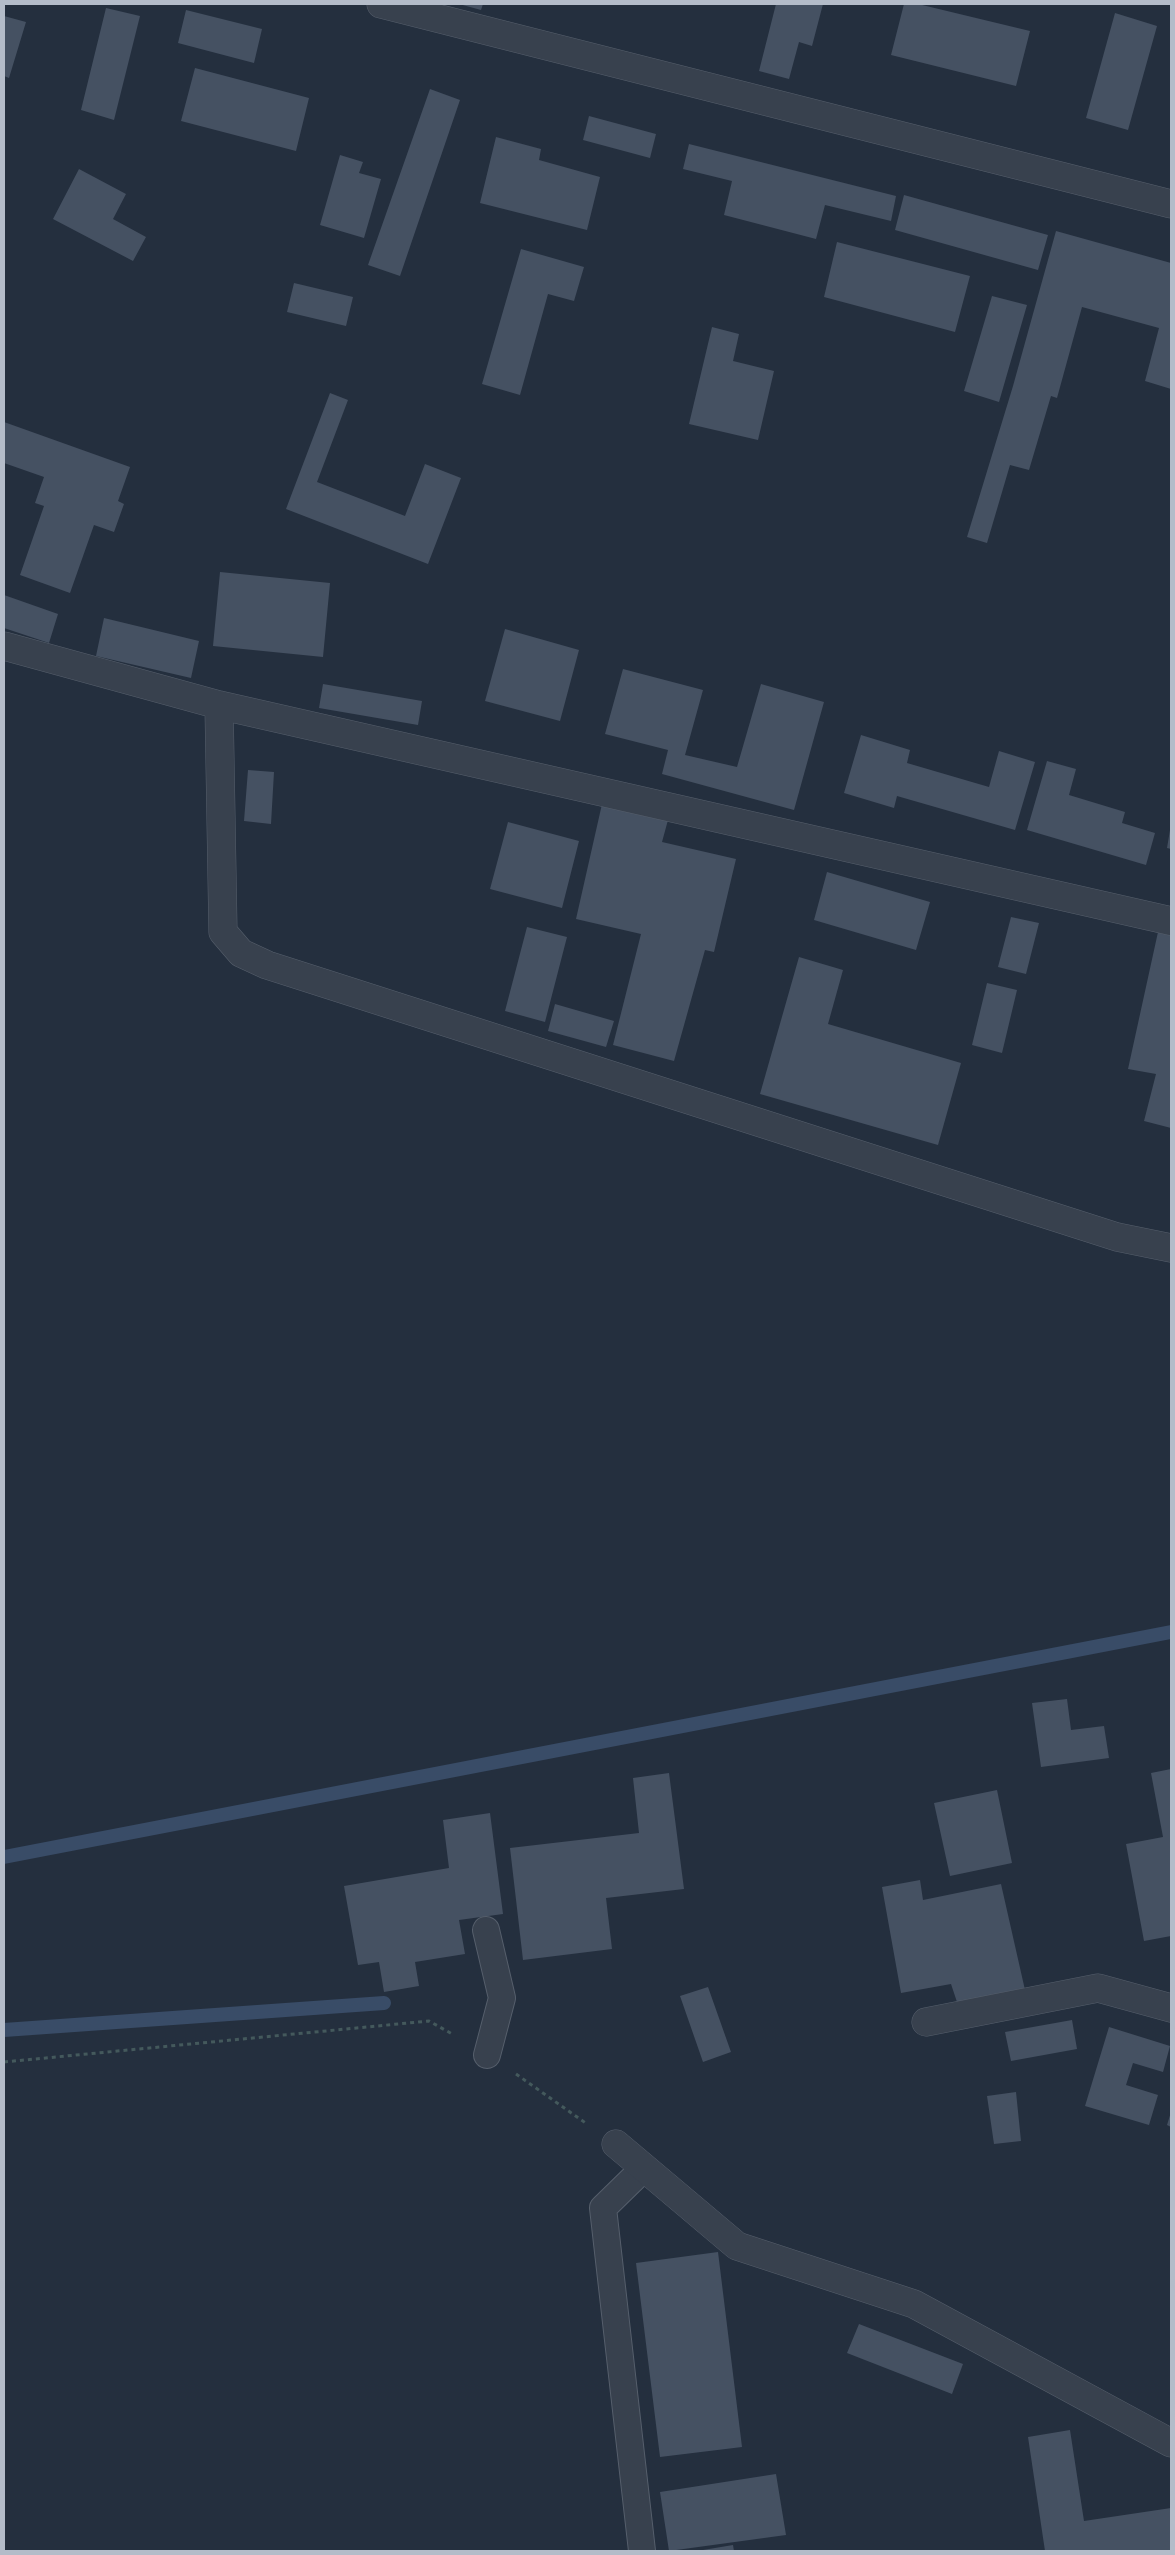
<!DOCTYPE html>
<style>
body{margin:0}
#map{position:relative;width:1175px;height:2555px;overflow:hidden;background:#242f3e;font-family:Rubik,sans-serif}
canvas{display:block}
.frame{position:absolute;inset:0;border:5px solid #b4bcc9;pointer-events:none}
</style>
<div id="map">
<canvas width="1175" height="2555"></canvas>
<div class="frame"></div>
</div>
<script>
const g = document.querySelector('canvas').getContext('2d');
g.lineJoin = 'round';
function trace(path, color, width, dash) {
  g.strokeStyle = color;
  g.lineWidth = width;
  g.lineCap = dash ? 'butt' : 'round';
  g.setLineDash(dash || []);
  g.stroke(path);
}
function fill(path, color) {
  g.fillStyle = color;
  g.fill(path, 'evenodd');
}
const stream = new Path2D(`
 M4,1857L1171,1632
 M4,2030L384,2003`);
const building = new Path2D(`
 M459,4H483L481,10Z
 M776,4H823L812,46L799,42L789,79L759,71Z
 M904,4H918L1030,31L1016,86L891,55Z
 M106,8L140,16L114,120L81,110Z
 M186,10L262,29L254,63L178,43Z
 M1115,13L1157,26L1128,130L1086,118Z
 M4,16L26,22L9,78L4,76Z
 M195,68L309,98L296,151L181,121Z
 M430,89L460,100L400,276L368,265Z
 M589,116L656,134L650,158L583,140Z
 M496,137L541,149L539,160L600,177L587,230L480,203Z
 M689,144L896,196L891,221L825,205L816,239L724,215L732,181L683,169Z
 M340,155L363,162L359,173L381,179L364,238L320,225Z
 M79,169L126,194L113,219L146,237L133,261L53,219Z
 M904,195L1048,235L1038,270L895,230Z
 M1056,231L1171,263V389L1145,381L1159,328L1082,307L1057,398L1051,396L1029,470L1010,465L987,543L967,537L1013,386Z
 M837,242L970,276L955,332L824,297Z
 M521,249L584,267L574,301L548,294L520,395L482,384Z
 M294,283L353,297L346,326L287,312Z
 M992,296L1027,305L999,402L964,391Z
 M712,327L739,334L733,361L774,371L758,440L689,424Z
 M330,393L348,400L317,482L405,516L425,464L461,478L428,564L286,509Z
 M4,422L130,467L118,501L124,504L114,532L94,525L70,593L20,575L44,506L35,503L44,477L4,463Z
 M220,572L330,583L323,657L213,646Z
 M4,595L58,614L49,643L4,628Z
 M104,618L199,641L191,678L96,656Z
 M505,629L579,650L560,721L485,701Z
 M623,669L703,690L685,755L737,767L761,684L824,702L794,810L662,774L668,750L605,734Z
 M323,684L422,701L418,725L319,708Z
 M861,735L910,750L907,763L989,787L999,751L1035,762L1015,830L897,796L894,808L844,793Z
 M1047,761L1076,769L1069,795L1125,812L1122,823L1155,833L1146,865L1027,830Z
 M248,770L274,772L271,824L244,821Z
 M602,804L668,820L662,842L736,859L714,952L705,950L674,1061L613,1045L641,934L576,919Z
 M508,822L579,841L562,908L490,889Z
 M1170,830H1171V849L1167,848Z
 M827,872L930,902L916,950L814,920Z
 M1011,917L1039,923L1026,974L998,967Z
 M527,927L567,937L545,1022L505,1011Z
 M1158,932L1171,935V1128L1144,1121L1156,1074L1128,1069Z
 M799,957L843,970L828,1024L961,1063L938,1145L760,1094Z
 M987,983L1017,990L1002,1053L972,1045Z
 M555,1004L614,1021L606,1047L548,1031Z
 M1067,1699L1071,1730L1104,1726L1109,1758L1041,1767L1032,1703Z
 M1171,1769V1936L1144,1941L1126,1844L1163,1837L1151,1773Z
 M669,1773L684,1889L606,1898L612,1949L523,1960L510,1848L639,1833L633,1778Z
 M997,1790L1012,1863L950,1876L934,1803Z
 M490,1813L503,1914L459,1920L465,1954L415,1962L419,1986L384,1992L379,1962L358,1965L344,1886L449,1868L443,1820Z
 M920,1880L923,1900L1001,1884L1025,1990L958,2005L951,1984L901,1993L882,1887Z
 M708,1987L731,2052L703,2062L680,1996Z
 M1072,2020L1077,2049L1011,2061L1005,2032Z
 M1109,2027L1170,2046L1163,2072L1133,2063L1126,2085L1158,2095L1149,2125L1085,2106Z
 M1016,2092L1021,2141L994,2144L987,2096Z
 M1171,2112V2127L1167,2125Z
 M718,2252L742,2447L660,2457L636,2263Z
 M859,2324L963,2364L952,2394L847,2353Z
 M1070,2430L1084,2521L1171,2508V2551H1045L1028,2437Z
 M776,2474L786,2535L669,2551L660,2492Z
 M733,2545L734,2551H703V2550Z`);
const path = new Path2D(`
 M4,2062L429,2021L454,2035
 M516,2074L587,2124`);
const lane = new Path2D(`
 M486,1930L502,1998L487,2055
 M642,2551L603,2208L644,2168`);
const street = new Path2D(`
 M381,4L1171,204
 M4,646L219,705L1171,921
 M219,705L223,932L241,953L267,965L1117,1237L1171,1248
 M926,2022L1098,1988L1171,2008
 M616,2144L737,2246L914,2304L1171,2443`);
trace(stream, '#394c67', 14);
fill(building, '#455162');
trace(lane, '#565f6c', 28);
trace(street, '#565f6c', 29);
trace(path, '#44595c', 3, [4, 4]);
trace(lane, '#38414e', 26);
trace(street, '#38414e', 28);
</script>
